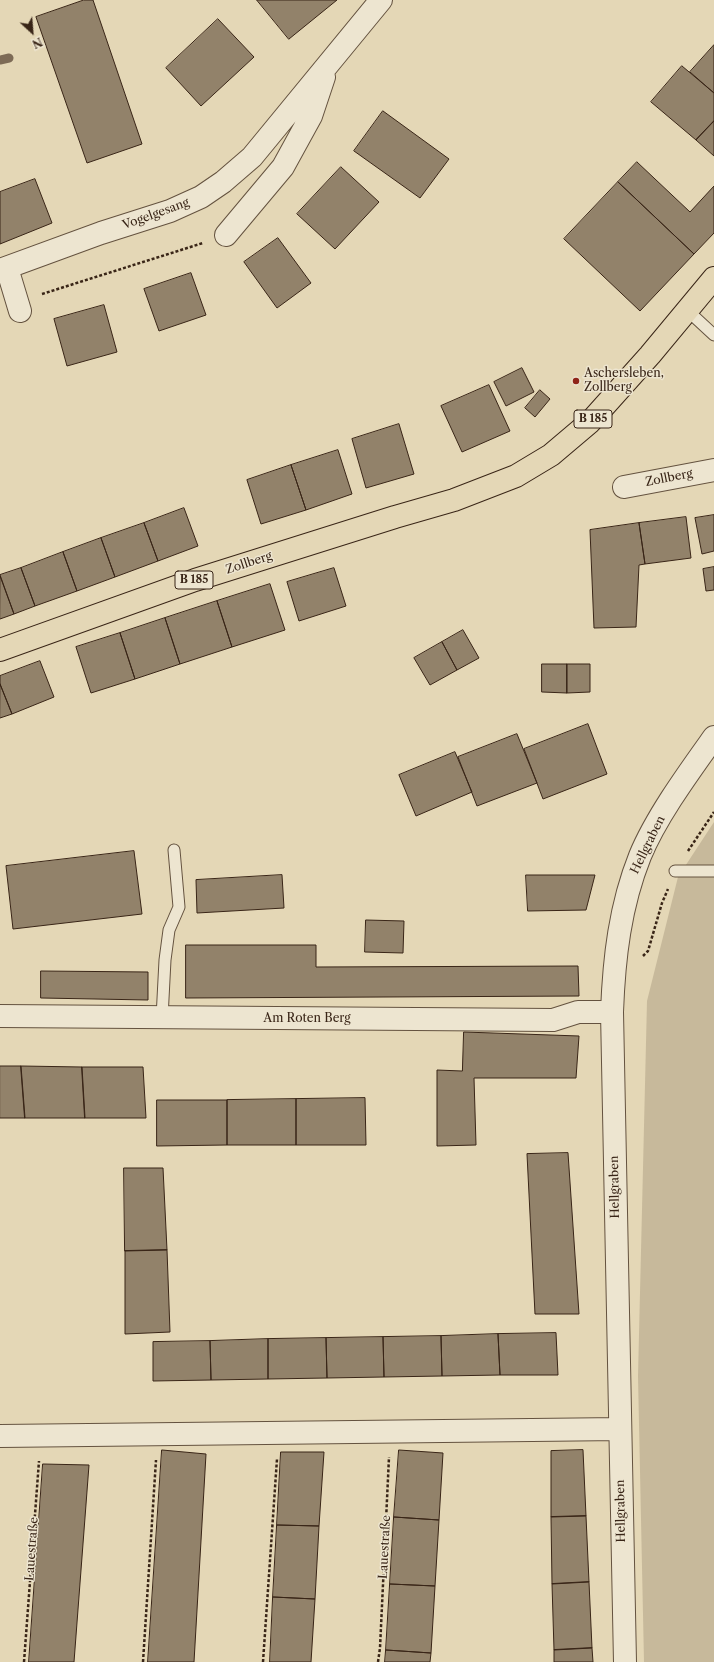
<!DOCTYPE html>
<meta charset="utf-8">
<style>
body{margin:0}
#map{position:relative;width:714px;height:1662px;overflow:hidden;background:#e4d7b6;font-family:"Libre Caslon Text",serif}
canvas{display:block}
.north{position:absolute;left:12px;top:12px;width:40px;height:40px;-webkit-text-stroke:3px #ede5d0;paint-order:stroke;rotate:154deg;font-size:11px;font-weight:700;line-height:16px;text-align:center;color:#392517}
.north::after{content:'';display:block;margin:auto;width:14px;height:18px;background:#392517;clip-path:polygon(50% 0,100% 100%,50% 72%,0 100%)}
</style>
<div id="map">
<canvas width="714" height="1662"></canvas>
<div class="north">N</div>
</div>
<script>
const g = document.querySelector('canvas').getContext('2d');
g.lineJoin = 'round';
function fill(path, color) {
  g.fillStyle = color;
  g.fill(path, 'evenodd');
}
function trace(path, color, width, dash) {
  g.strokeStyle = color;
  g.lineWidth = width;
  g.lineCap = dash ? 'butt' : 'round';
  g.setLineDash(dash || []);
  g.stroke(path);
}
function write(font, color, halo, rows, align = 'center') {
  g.font = font + ' "Libre Caslon Text",serif';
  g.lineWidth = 3;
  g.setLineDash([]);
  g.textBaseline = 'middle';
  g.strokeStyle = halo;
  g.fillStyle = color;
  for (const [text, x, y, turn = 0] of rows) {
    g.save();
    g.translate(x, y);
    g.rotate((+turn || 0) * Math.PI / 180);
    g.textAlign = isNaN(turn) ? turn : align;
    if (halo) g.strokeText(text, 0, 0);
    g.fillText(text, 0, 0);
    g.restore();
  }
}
const green = new Path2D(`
 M714,822V1662H644L638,1376L647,1001L678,877Z`);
const stream = new Path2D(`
 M0,60L9,58`);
const building = new Path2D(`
 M84,0H93L142,144L87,163L36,17Z
 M257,0H337L289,39Z
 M218,19L254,57L201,106L166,68Z
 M714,45V93L690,72Z
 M682,66L714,93V121L696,140L651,102Z
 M383,111L449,159L420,198L354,151Z
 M714,121V156L696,140Z
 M637,162L690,212L714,186V233L694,254L618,182Z
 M341,167L379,202L335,249L297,214Z
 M35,179L52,223L0,244V192Z
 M618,182L694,254L640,311L564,239Z
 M278,238L311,283L277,308L244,262Z
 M191,273L206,315L159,331L144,289Z
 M104,305L117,352L67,366L54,319Z
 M522,368L534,392L506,406L494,382Z
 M489,385L510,431L462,452L441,406Z
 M540,390L550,399L535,417L525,408Z
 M399,424L414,474L366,488L352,439Z
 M338,450L352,494L306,510L291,465Z
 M291,465L306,510L261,524L247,480Z
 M184,508L198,546L158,561L144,523Z
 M714,515V551L702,554L695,518Z
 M686,517L691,558L645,564L639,523Z
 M144,523L158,561L115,577L101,538Z
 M639,523L645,564L639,565L636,627L594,628L590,530Z
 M101,538L115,577L77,591L63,552Z
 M63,552L77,591L35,606L21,568Z
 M714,567V590L706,591L703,569Z
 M21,568L35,606L14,614L0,575Z
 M334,568L346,606L299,621L287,582Z
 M0,576L14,614L0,619Z
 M270,584L285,630L232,647L217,601Z
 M217,601L232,647L180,664L165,618Z
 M165,618L180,664L135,679L120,633Z
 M463,630L479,658L457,670L442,642Z
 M120,633L135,679L91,693L76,647Z
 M442,642L457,670L430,685L414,658Z
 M40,661L54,697L12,714L0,684V676Z
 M542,664H567V693L542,692Z
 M567,664H590V692L567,693Z
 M0,684L12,714L0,718Z
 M588,724L607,774L543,799L524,749Z
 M517,734L537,783L477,806L458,757Z
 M455,752L472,792L416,816L399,775Z
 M134,851L142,914L13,929L6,866Z
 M282,875L284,908L197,913L196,880Z
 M526,875H595L586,910L528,911Z
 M366,920L404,921L403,953L365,952Z
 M186,945H316V967L578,966L579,996L186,998Z
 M41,971L148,972V1000L41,998Z
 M464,1032L579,1036L576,1078H474L476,1145L437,1146V1070L462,1071Z
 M0,1066H21L25,1118H0Z
 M21,1066L82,1067L85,1118H25Z
 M82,1067H143L146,1118H85Z
 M365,1098L366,1145H296V1099Z
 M296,1099V1145H227V1100Z
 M157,1100H227V1145L157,1146Z
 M568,1153L579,1314H535L527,1154Z
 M124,1168H163L167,1250L125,1251Z
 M167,1250L170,1332L125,1334V1251Z
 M556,1333L558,1375H500L498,1334Z
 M498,1334L500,1375L442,1376L441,1336Z
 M441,1336L442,1376L384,1377L383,1337Z
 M383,1337L384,1377L327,1378L326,1338Z
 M326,1338L327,1378L268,1379V1339Z
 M268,1339V1379L211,1380L210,1341Z
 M210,1341L211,1380L153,1381V1342Z
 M162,1450L206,1454L194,1662H148Z
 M399,1450L443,1453L439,1520L394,1517Z
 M583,1450L586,1516L551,1517V1451Z
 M281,1452H324L319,1526L277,1525Z
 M43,1464L89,1465L74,1662H29Z
 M586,1516L589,1582L552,1584L551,1517Z
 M394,1517L439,1520L435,1586L390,1584Z
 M277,1525L319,1526L315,1599L273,1597Z
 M589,1582L592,1648L554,1650L552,1584Z
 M390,1584L435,1586L431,1653L386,1650Z
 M273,1597L315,1599L311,1662H270Z
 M592,1648L593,1662H554V1650Z
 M386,1650L431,1653L430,1662H385Z`);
const path = new Path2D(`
 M42,294L203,243
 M688,851L714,812
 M643,956L648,951L662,903L668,889
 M24,1662L39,1461
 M143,1662L156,1460
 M263,1662L277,1459
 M378,1662L380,1648L389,1457`);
const service = new Path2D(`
 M687,310L714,335
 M675,871H714
 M162,1018L165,960L169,930L179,907L174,850`);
const minor = new Path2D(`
 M226,235L283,167L311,116L324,77
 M7,268L20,311
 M0,270L101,233L170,211L201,197L223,182L252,157L381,0
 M624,487L714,470
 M0,1016L553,1020L578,1012H612
 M0,1436L620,1429
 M625,1662L612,1012C614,958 620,906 640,856C656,817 689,772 714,737`);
const primary = new Path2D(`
 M0,650L195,580L395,517L454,500L516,476L551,455L590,422L650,355L714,278`);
const markers = [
 [576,381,4,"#8f2418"]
];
const shields = [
 [593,419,38],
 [194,580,38]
];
const shieldNames = [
 ["B 185",593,419],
 ["B 185",194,580]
];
const streetNames = [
 ["Vogelgesang",156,214,-20],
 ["Zollberg",669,478,-11],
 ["Zollberg",249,563,-18],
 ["Hellgraben",648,845,-64],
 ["Am Roten Berg",307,1019],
 ["Hellgraben",615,1187,-91],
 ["Hellgraben",621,1511,-91],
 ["Lauestraße",385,1547,-87],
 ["Lauestraße",32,1549,-86]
];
const poiNames = [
 ["Aschersleben,",584,374],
 ["Zollberg",584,388]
];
fill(green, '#c7b99b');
trace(stream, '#7d6b56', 9);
fill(building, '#92826a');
trace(building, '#392517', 1);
trace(service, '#64523f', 13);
trace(minor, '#64523f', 24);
trace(primary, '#392517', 24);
trace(path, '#392517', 2.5, [3, 2]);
trace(service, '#ede5d0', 11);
trace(minor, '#ede5d0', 22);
trace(primary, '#e4d7b6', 22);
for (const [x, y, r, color] of markers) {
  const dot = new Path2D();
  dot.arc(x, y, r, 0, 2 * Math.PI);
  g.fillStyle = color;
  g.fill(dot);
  trace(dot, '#ede5d0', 1.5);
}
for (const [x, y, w] of shields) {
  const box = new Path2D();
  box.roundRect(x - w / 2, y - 9, w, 18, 3);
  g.fillStyle = '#ede5d0';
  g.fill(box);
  trace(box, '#392517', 1);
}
write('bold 11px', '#392517', null, shieldNames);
write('12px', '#392517', '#ede5d0', streetNames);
write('12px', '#392517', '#ede5d0', poiNames, 'left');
</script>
